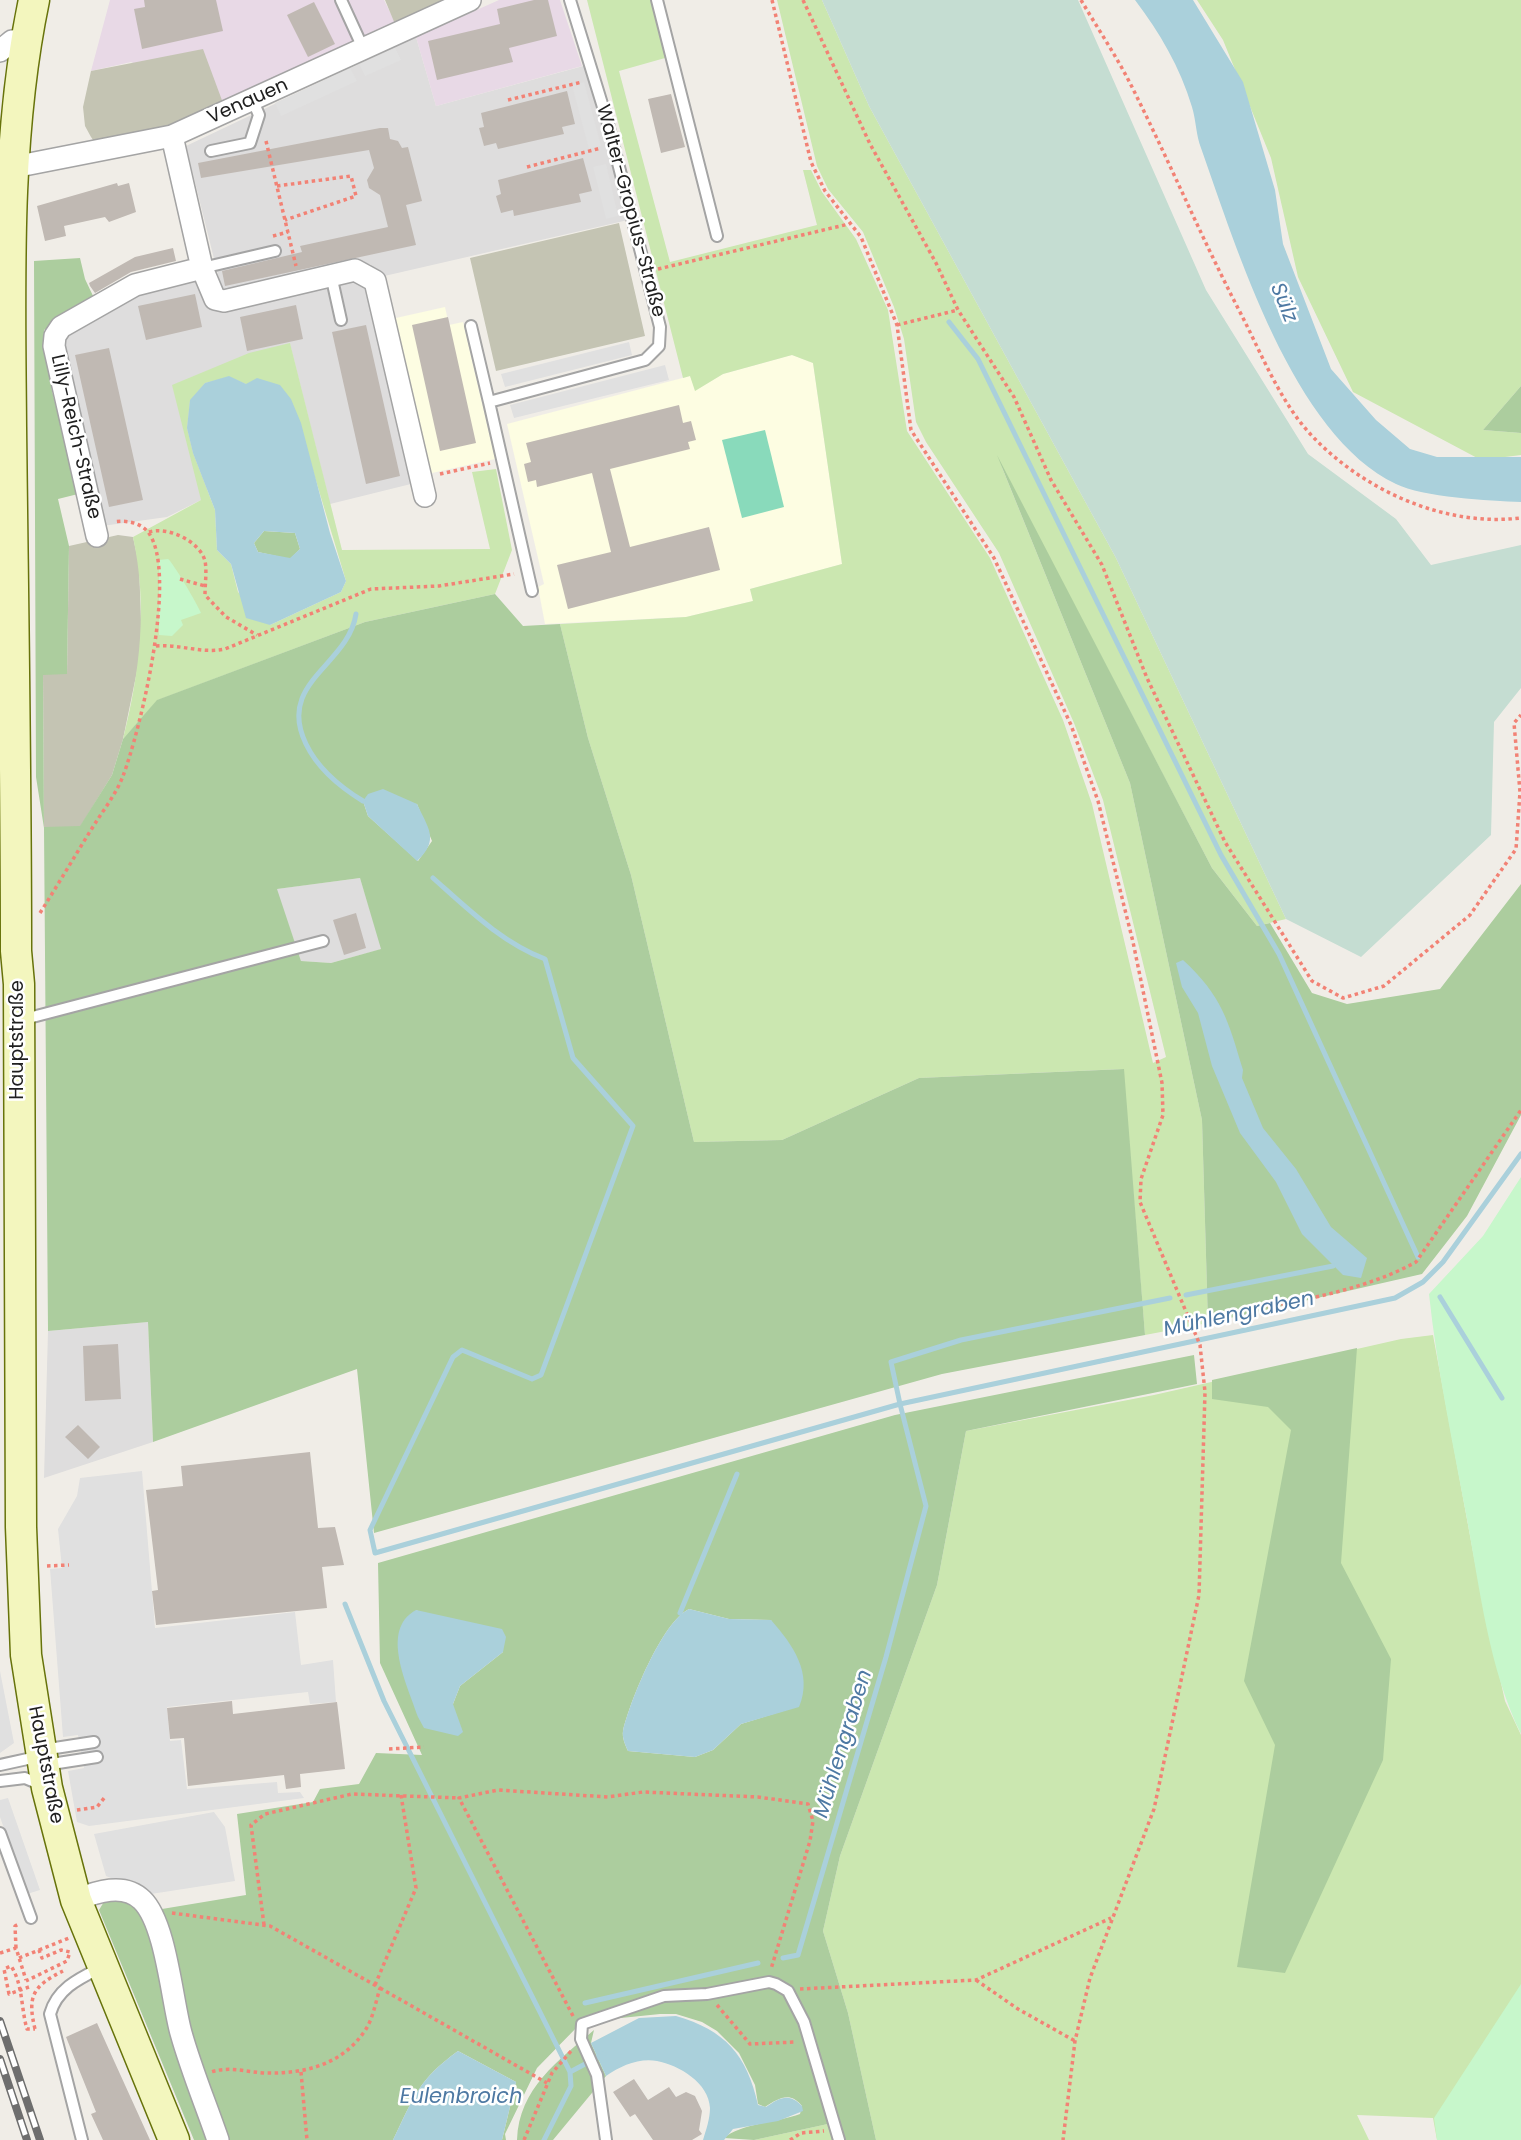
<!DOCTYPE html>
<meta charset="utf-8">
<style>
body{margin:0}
canvas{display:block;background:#f0ede7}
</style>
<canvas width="1521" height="2140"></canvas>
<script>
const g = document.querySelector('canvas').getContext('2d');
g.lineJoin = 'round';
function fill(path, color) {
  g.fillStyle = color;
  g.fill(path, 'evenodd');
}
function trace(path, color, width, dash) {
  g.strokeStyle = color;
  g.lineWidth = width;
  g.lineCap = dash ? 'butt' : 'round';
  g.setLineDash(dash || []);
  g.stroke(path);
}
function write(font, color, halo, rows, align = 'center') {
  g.font = font + ' Poppins,sans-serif';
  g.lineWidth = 5;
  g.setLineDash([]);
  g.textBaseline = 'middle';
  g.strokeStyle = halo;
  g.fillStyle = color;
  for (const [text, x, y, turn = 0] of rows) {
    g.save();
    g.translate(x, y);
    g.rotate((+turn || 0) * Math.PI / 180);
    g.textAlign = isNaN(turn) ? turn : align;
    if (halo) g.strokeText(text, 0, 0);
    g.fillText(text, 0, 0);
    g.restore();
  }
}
const residential = new Path2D(`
 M416,37L436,106L587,65L628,220L380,277L370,264L223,295L186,146Z
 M353,276L372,290L415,483L330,504L290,344L201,500L167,517L102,526L61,338L135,293L198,278L215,301Z
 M360,878L382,949L331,963L301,961L276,889Z
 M148,1322L153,1442L44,1478L48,1331Z`);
const industrial = new Path2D(`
 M110,0H384L395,22L223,103L131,62L91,71Z
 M499,0H560L582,66L436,106L416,37Z`);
const education = new Path2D(`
 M445,307L449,325L463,322L495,459L423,475L387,320Z
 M792,355L813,363L842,564L750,589L753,601L686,617L545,624L538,587L544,584L507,424L690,376L696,390L723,374Z`);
const construction = new Path2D(`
 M385,0H445L395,24Z
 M203,49L223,103L182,124L96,144L91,137L85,126L83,107L91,71Z
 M619,223L645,336L496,371L470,258Z
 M118,535L133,537L139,565L142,647L123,739L112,775L80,827L44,828L43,674H67L69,546Z`);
const grass = new Path2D(`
 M587,0H652L665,58L619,71L670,262L817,225L803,170H811L822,192L856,239L888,310L907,431L990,558L1063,720L1092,804L1153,1063L1166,1057L1103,800L1074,723L999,553L926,442L916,422L904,339L894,307L863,232L828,189L817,166L777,0H822L869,106L1116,558L1286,919L1257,926L1212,868L1001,465L1130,783L1202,1120L1208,1323L1145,1335L1123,1069L919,1078L782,1140L694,1142L631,875L588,738L560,624L686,617L753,601L750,589L842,564L813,363L792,355L723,374L695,391L690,376L683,378Z
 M1197,0H1521V386L1483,430L1521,433V455L1481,460L1353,392L1298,277L1271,158L1223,40Z
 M290,343L342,550L490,549L472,472L496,469L512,550L495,594L365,622L158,700L123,739C140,671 148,607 133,537L201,500L172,385L249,353ZM229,377L246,384L308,454L346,581L341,592L270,625L238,592L231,564L217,550L215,510L193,453L187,428L190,401L205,383Z
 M1433,1335L1478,1579L1505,1701L1521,1735V2039L1437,2140L1433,2118L1357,2115L1369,2140H876L848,2013L823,1931L840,1856L937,1585L966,1431L1154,1395L1401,1339Z
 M837,2122L840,2125L831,2134L833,2140H754Z`);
const forest = new Path2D(`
 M80,258L85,279L94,298L44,330L52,391L78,494L58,499L69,546L67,674L43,675L44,827L80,826L112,775L123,739L157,700L365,622L495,594L523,626L560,624L588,738L631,875L694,1142L782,1140L919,1078L1124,1069L1145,1335L942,1374L374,1533L357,1369L153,1442L148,1322L48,1331L44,828L36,777L34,261ZM363,801L417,804L432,841L418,861L368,816ZM360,878L381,949L331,963L301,961L277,889Z
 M1521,386V433L1483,430Z
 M997,455L1212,868L1257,926L1270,923L1312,993L1347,1004L1440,989L1521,884V1115L1467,1216L1422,1274L1208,1323L1202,1120L1130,783Z
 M264,531L295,533L300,549L290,559L258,552L254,543Z
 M1357,1348L1341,1563L1391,1659L1383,1760L1285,1973L1237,1967L1275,1745L1244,1681L1291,1430L1268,1407L1212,1399V1380Z
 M1194,1355L1197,1384L966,1431L937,1585L840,1856L823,1931L848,2013L876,2140H845L837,2122L754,2140L724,2138C740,2124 778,2122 800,2114L802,2106C790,2091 779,2098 765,2107L758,2104L755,2085L739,2053L717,2031L702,2022L676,2014H660L582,2022L537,2068L505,2134L506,2140H502L516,2082L458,2051C418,2080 414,2097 393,2140H194L99,1910L105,1900L117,1896L156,1910L246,1895L237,1814L313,1802L320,1789L359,1784L376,1753L422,1755L380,1663L378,1563L895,1415ZM689,1609L729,1619L771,1620L799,1706L741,1724L713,1750L695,1757L628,1751C625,1744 622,1738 623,1731C630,1701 662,1622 689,1609ZM416,1610L503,1652L460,1686L453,1704Z
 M594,2030L591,2043L606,2076L553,2140H517C519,2088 558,2061 594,2030Z`);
const wetland = new Path2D(`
 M822,0H1078L1206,290L1308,454L1396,519L1431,565L1521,545V688L1494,722L1491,835L1361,957L1286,919L1116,558L869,106Z`);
const park = new Path2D(`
 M168,559C172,561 198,605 201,613L181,620L183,625L172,636L159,635V560Z
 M1521,1177V1734C1489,1669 1480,1590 1467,1519C1453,1444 1437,1369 1429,1294L1483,1236Z
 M1521,1984V2140H1437L1434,2118Z`);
const pitch = new Path2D(`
 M765,430L784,507L742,518L722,440Z`);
const parking = new Path2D(`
 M395,48L401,60L365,76L359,64Z
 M350,68L357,81L281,116L275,103Z
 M584,82L601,146L589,149L572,85Z
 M606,164L618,216L606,219L593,167Z
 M629,342L632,355L505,387L501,374Z
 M665,365L669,380L514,418L510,405Z
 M142,1471L155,1628L295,1612L301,1665L333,1660L336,1702L310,1704L308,1692L167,1707L170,1741L181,1740L187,1789L277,1782L278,1793L300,1792L304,1798L89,1826L77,1822L68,1771L84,1768L78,1735L63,1737L50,1569L62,1568L58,1529L77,1496L80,1478Z
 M0,1671L14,1743L0,1753Z
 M8,1798L40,1890L27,1894L0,1817V1800Z
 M214,1812L225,1827L235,1881L151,1894L106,1876L94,1834Z`);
const water = new Path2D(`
 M1135,0H1193L1243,82L1275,190L1283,244L1331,369L1376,420L1410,449L1437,457H1521V502C1490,501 1422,497 1396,484C1293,435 1237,249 1201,148C1196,135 1196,120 1192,107C1180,67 1160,33 1135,0Z
 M229,376L246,384L257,378L280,385L291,399L301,423L330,533L346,581L341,592L270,625L246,618L231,564L217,550L215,510L193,453L187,428L190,400L205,383ZM264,531L295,533L300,549L290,558L258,552L254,543Z
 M383,789L417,804C428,828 440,840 417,861L368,816L363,801L368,794Z
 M1183,960C1222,996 1228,1020 1243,1070L1242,1078L1263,1128L1296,1169L1331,1227L1367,1258L1361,1278L1343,1275L1302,1234L1276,1182L1240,1133L1212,1066L1198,1013L1182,987L1176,963Z
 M689,1609L729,1619L771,1620C793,1645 813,1673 799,1707L741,1724L713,1750L695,1757L628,1751C625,1744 622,1738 623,1731C630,1701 662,1622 689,1609Z
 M416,1610L502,1629L506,1637L503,1652L460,1686L453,1704L463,1732L458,1736L424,1728L418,1717C408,1686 379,1630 416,1610Z
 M676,2016C725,2030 747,2055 758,2105L766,2107C779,2098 789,2092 802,2106L803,2111L778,2121L733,2129L724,2140H703C706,2130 710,2119 710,2108C709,2083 679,2065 657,2061C638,2058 621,2066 606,2076L591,2043L639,2018Z
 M458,2051L516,2082L502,2140H393C414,2097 418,2080 458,2051Z`);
const stream = new Path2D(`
 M949,322L978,359L1221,855L1279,954L1418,1257
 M356,614C348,666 276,682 306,744C318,769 340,787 363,801
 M433,878C468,909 501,942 545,959L573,1058L633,1126L541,1375L532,1379L462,1350L453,1357L370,1530L375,1553L900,1404L891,1362L961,1340L1170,1298
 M1186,1295L1333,1266
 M1440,1297L1502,1398
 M345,1604L384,1701L570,2072L571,2086L544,2140
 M680,1613L737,1474
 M783,1958L798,1955L886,1657L926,1506L900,1404L1395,1298L1423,1282L1443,1262L1521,1154
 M585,2003L758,1963
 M570,2072L604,2054`);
const building = new Path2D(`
 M144,0H216L223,31L142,49L134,9L145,7Z
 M534,0H548L557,36L509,48L513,62L437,80L428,41L500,24L497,9Z
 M314,2L335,44L308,57L287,15Z
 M567,91L575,124L562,127L564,134L498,149L496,143L484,146L479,128L484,127L481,113Z
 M671,94L685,147L661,153L648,99Z
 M380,128H388L390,139L398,141L402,148L408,147L422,201L406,205L416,245L225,286L222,271L302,252L300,246L388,227L380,195L369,188L367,180L374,168L369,150L201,178L198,163Z
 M583,158L592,191L579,194L581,202L514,216L513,210L501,213L496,196L501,194L498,180Z
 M117,183L118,186L129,183L136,212L109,222L105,217L64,226L66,236L45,241L37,206Z
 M173,248L176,261L131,272L95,293L90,286L89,283L135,257Z
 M195,294L202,327L146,340L138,306Z
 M296,305L303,339L247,351L240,317Z
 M448,317L476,443L440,451L412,325Z
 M366,325L400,476L366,484L332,332Z
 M109,348L143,500L109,507L75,355Z
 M679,405L683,423L691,421L696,440L688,442L690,449L610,469L630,547L709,527L720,570L568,609L557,565L611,552L592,473L537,487L536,480L528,482L524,464L531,462L526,443Z
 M356,913L366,948L344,955L333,920Z
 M118,1344L121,1399L85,1401L83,1346Z
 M78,1425L100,1447L88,1459L65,1437Z
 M310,1452L318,1528L335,1527L344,1565L322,1567L327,1608L156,1625L152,1591L158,1590L146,1490L183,1486L181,1466Z
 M232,1701L233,1714L337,1702L345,1769L300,1774L301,1787L286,1789L284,1775L188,1786L184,1738L170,1739L167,1708Z
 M97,2023L115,2063L150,2140H103L91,2114L96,2112L66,2037Z
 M634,2079L648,2100L669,2087L676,2097L686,2092L695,2096L702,2111L699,2130L702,2134L692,2140H653L635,2114L630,2117L613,2092Z`);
const path = new Path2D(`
 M772,0L811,162L825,191L861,237L897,325L911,430L994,558L1071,725L1098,801L1133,942L1162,1083L1163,1115L1141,1179L1140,1202L1200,1345L1205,1392L1199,1595L1154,1809L1090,1978L1075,2041L1063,2140
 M803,0L870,144L936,263L958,310L1014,397L1051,480L1102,565L1147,678L1225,842L1312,981L1343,998L1384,986L1470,915L1516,849L1520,792L1514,723L1521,715
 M1081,0C1098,29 1117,57 1132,87C1170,163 1203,241 1242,316C1263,357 1282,406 1315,439C1367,492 1446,527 1521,518
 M508,100L582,82
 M266,141L296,266
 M527,167L601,148
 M277,186L351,176L356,196L285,220
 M273,236L288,232
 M658,269L849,224
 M897,325L958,310
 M440,474L490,463
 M149,532C167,526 200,541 205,561C207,571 205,584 205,595L226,617L257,635
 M180,579L205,586
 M156,646C180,644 202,654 225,649L371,589L439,586L514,574
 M40,913C59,883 77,852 96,822C105,808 117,792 123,776C140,731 179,572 148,532C140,522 125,520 114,522
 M1192,1321C1263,1306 1353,1297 1416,1262L1521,1110
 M47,1566L69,1565
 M389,1749L424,1747
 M77,1810L97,1807L105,1797
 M172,1913L270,1926L380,1988C376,2001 373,2018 366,2029C343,2065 304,2074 265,2073C246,2072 230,2066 211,2072
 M264,1925L251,1825L265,1814L352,1794L459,1798
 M16,1948L15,1926L19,1924
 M39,1950L69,1938
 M0,1953L16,1948L26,1980
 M19,1958L39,1950L42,1958L61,1950L70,1952L67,1961L26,1981
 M976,1980L1018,2009L1075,2041
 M375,1985L416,1888L401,1795
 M29,1987L9,1994L4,1969L11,1966C23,1984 21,2009 27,2029H35
 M380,1988L547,2083
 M800,1989L976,1980L1111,1918
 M717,2005L750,2044L796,2042
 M573,2016L459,1798L498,1790L608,1797L643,1792L758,1797L808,1804L813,1821L810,1841L771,1969
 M35,2029C27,1996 33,1986 63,1971
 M301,2072L307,2140
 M524,2140L552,2073L572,2050
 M790,2140L801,2133L824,2131`);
const lane = new Path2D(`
 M341,0L363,48
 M657,0L717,236
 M211,151L250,143L259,115L253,101
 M202,268L275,251
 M331,275L341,320
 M471,326L489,402
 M532,591L489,402L645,360L659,346L660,327L607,120L570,0
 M21,1020L323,941
 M42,1750L94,1742
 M0,1765L41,1756
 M45,1765L97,1757
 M0,1781L25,1778L44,1786
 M0,1833L31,1918
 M82,2140L50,2014C57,1989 78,1979 100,1968
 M606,2140L597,2075L581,2039L582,2024L664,1996L707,1994L769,1982L776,1984L788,1991L804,2022L839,2140`);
const street = new Path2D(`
 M0,51L12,41L25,40
 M172,136L202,268L215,299L224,301L355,270L375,281L425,496
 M14,167L172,136L470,0
 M97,536L54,346L55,336L61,327L135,285L202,268
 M76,1900C96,1892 124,1882 142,1900C166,1923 172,2001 181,2033C191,2069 206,2105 218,2140`);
const secondary = new Path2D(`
 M34,0C5,139 10,286 11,427C13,602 16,776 16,951L19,984L21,1527L26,1655L47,1788L76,1900L174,2140`);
const rail = new Path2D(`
 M0,2021L40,2140
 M0,2059L27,2140`);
const streetNames = [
 ["Venauen",248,102,-24],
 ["Walter-Gropius-Straße",630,211,75],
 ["Lilly-Reich-Straße",75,437,77],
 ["Hauptstraße",18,1040,-90],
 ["Hauptstraße",45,1765,79]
];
const waterNames = [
 ["Sülz",1283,303,68],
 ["Mühlengraben",1239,1315,-12],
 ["Mühlengraben",844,1744,-73],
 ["Eulenbroich",461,2098]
];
fill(residential, '#dedddd');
fill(industrial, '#e8d9e6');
fill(education, '#fdfde2');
fill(construction, '#c4c4b3');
fill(grass, '#cbe7b0');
fill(forest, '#accd9e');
fill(wetland, '#c5ddd2');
fill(park, '#c7f7cb');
fill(pitch, '#89dabb');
fill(parking, '#e0e0e0');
fill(water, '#aad0db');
trace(stream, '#aad0db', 5);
fill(building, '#c0b9b3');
trace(lane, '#a4a4a4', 14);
trace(street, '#a4a4a4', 24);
trace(secondary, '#67730b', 33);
trace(path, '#f28275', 3.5, [3.5, 3.5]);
trace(lane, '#fff', 10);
trace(street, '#fff', 21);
trace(secondary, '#f3f6be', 30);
trace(rail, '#6e6e6e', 8);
trace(rail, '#fff', 5, [16]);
write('19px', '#202020', '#fff', streetNames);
write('italic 21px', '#4e79a3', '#fff', waterNames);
</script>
